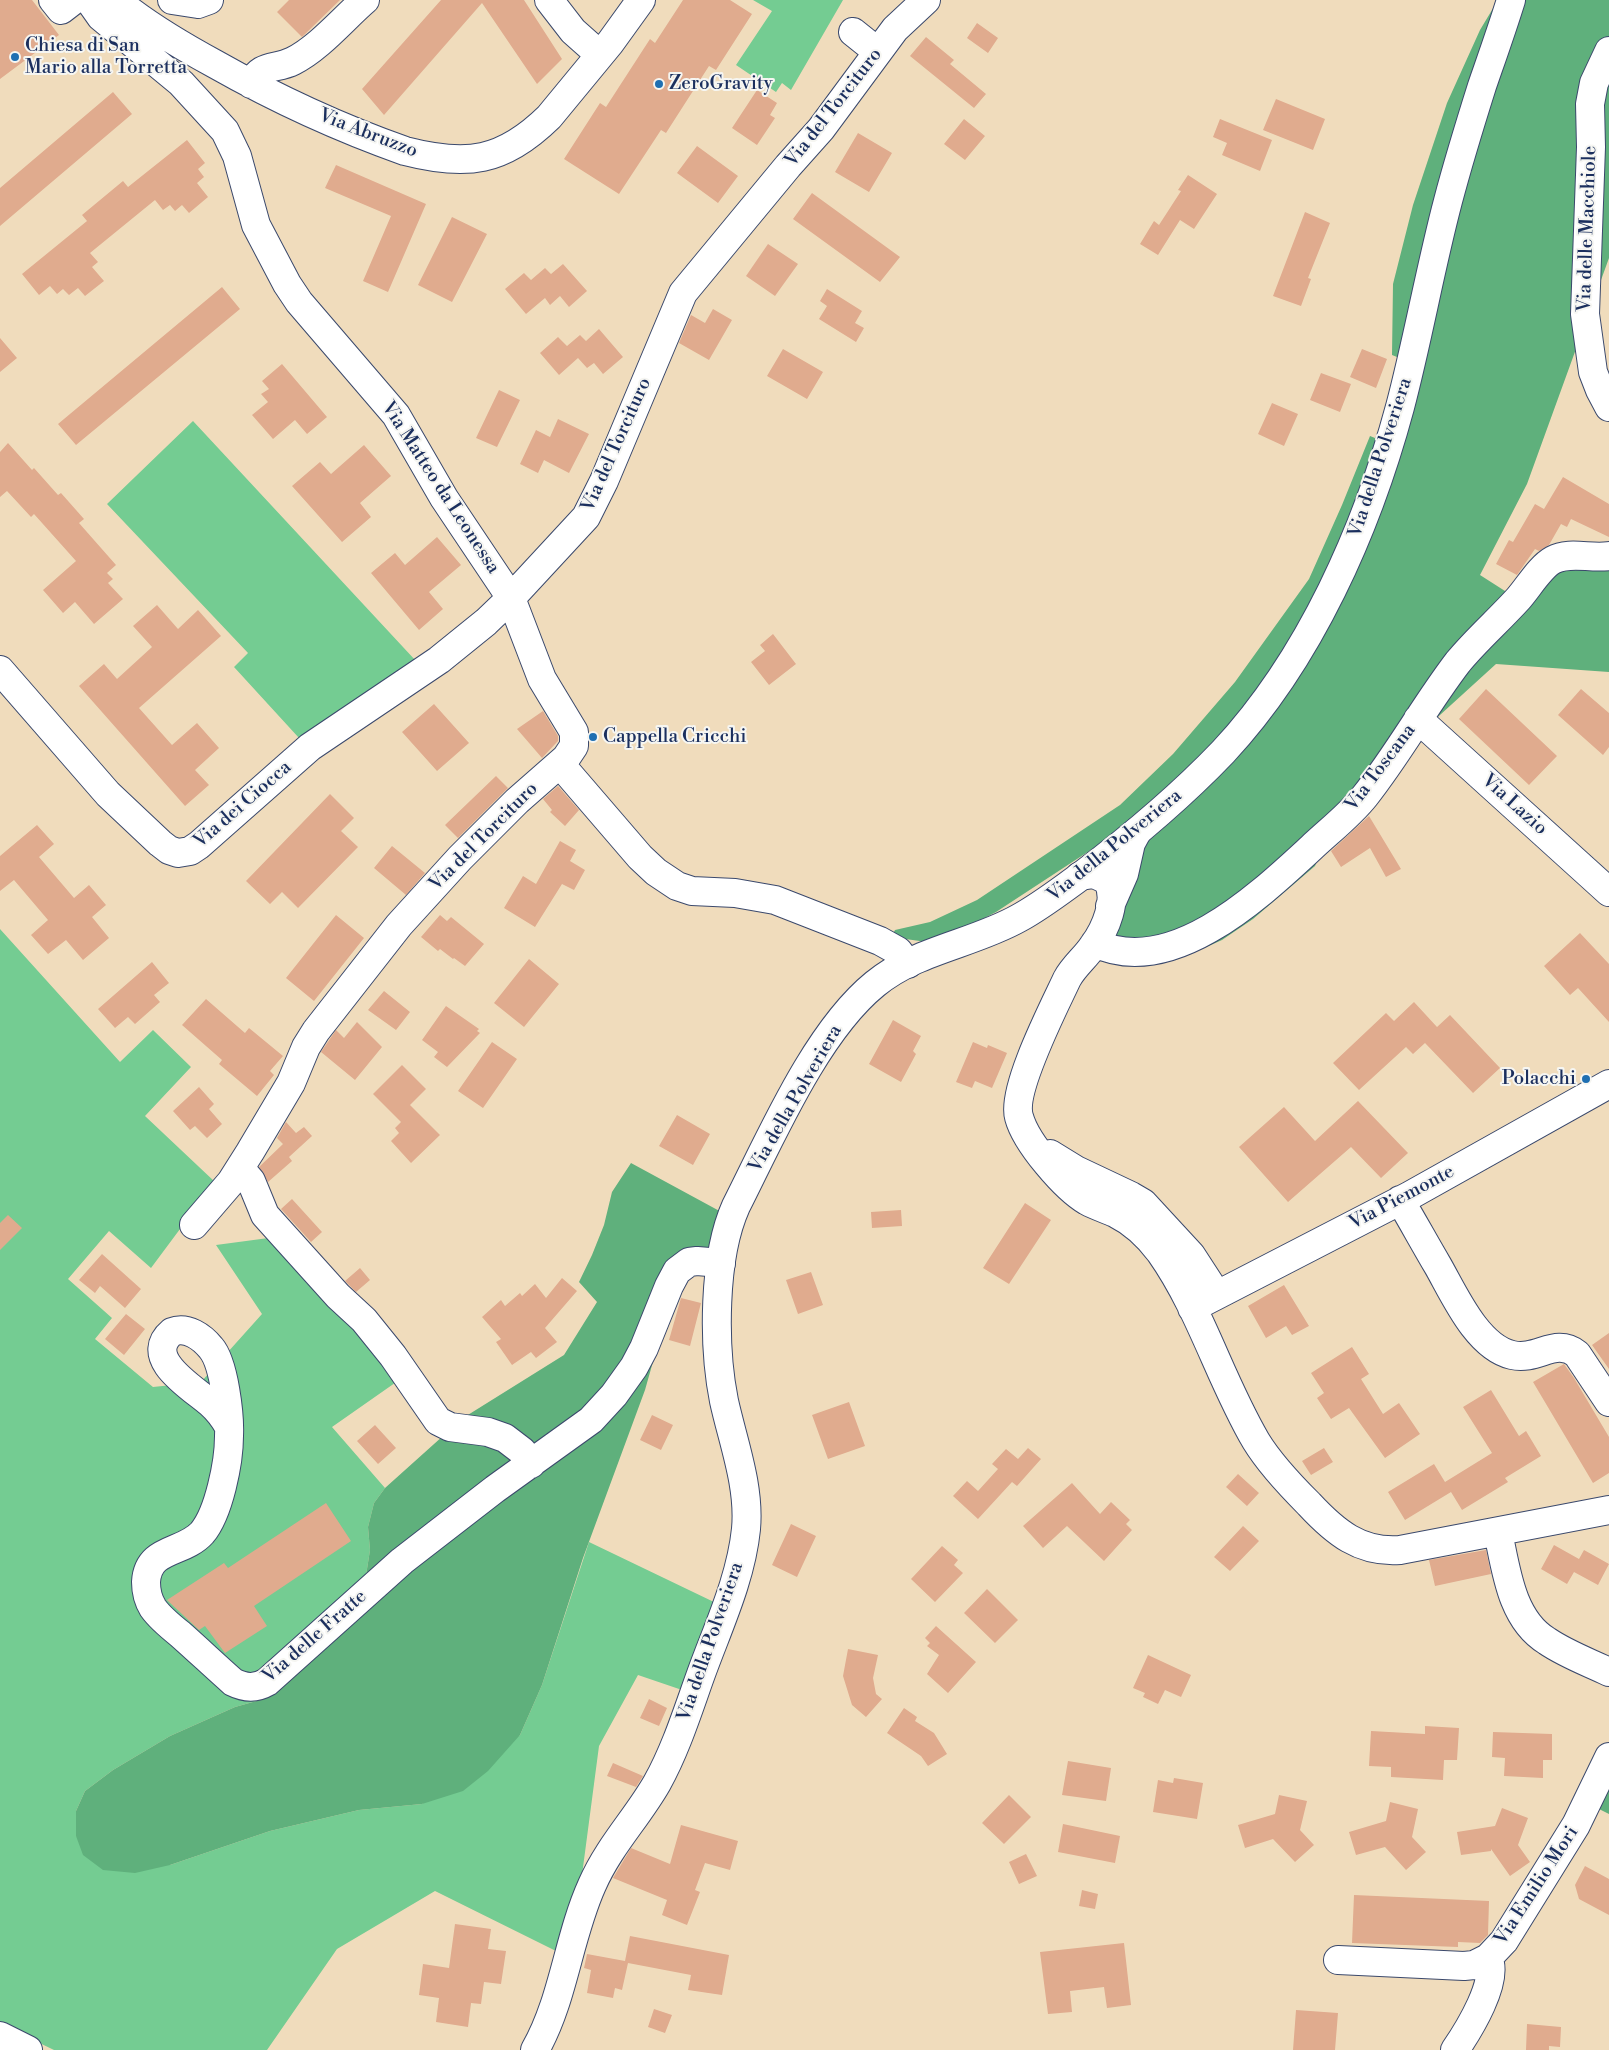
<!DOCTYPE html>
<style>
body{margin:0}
canvas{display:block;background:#f0dcbc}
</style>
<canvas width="1609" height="2050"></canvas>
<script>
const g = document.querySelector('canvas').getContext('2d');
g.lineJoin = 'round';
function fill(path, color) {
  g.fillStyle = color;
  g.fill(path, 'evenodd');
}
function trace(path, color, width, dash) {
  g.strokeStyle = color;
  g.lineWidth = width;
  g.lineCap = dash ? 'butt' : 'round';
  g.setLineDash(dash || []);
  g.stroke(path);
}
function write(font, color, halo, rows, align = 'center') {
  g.font = font + ' "Libre Bodoni",serif';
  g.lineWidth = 4;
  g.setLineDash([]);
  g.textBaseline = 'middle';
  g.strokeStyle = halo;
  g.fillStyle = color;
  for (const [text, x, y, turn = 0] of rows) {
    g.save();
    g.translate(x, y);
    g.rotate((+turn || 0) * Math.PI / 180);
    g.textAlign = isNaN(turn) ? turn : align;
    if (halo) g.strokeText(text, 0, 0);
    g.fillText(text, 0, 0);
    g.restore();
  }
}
const green = new Path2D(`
 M753,0H843L791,90L782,83L776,92L736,65L772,11Z
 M193,421L416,661L299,738L234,667L248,653L107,504Z
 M0,929L120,1062L153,1030L191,1067L145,1116L215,1182L151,1268L109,1231L68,1279L112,1318L95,1339L153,1387L201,1382L262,1314L216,1245L276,1237L402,1378L332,1427L385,1488L374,1503L368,1527L370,1550L364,1588L335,1636L284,1685L260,1700L235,1707L170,1736L113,1770L85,1791L76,1811V1836L170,1865L270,1831L359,1810L422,1804L520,1735L542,1685L589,1542L716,1603L685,1691L638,1675L599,1746L582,1875L558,1952L435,1891L337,1949L267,2050H54L0,2024Z`);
const forest = new Path2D(`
 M1498,0H1609V258L1527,484L1480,575L1530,607L1560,565L1609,571V672L1496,664L1340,806L1315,866L1253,919L1222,940L1193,953L1161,963L1143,964L1110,956L1132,823L996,912L963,929L927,942L891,937L895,930L930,922L977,900L1120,805L1173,754L1235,682L1309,579L1342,505L1370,436L1380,440L1402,359L1392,355L1393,284L1413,205L1447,103L1480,30Z
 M631,1163L725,1214L715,1253L682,1259L645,1390L583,1558L542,1685L520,1735L488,1771L463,1791L422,1804L359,1810L270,1831L170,1865L135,1873L103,1870L83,1855L76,1836V1811L85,1791L113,1770L170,1736L235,1707L260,1700L284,1685L335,1636L364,1588L370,1550L368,1527L374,1503L385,1488L463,1418L564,1355L597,1302L579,1282L592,1255L604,1225L612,1192Z
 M1609,1785V1814L1597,1808Z`);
const building = new Path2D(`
 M0,0H32L59,35L0,79Z
 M289,0H340L302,37L277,12Z
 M441,0H524L562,59L537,84L482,3L384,115L362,89Z
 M683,0H730L752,14L716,70L709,66L666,133L661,130L619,194L564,159L600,103L606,107L650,39L655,43Z
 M977,23L998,38L988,53L967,38Z
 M926,37L954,60L950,64L986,94L974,108L910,56Z
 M757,90L777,103L770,115L775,118L757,145L732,128Z
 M113,92L132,114L0,226V188Z
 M1276,99L1325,119L1313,150L1263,130Z
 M964,119L985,136L965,160L944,144Z
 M1220,119L1272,140L1260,171L1222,155L1227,143L1213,137Z
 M858,133L892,153L869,192L835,172Z
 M187,140L205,163L198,169L204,177L197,183L208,197L189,213L182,205L175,211L170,205L163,210L155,200L90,253L98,262L92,267L104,281L85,296L78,288L69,295L63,289L57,294L50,286L39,295L22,274L87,221L82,215L123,181L128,187Z
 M697,146L738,176L718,203L677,173Z
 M336,165L426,204L388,292L363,281L391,216L325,188Z
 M1188,175L1217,194L1194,229L1180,220L1158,255L1140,244L1154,221L1159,225L1181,191L1178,190Z
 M812,193L900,257L880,282L793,219Z
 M1305,212L1330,223L1308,278L1311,279L1301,306L1273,296Z
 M452,217L487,234L452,302L418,285Z
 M768,244L798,264L775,296L746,276Z
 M563,264L587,291L569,307L560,296L550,305L545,298L526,314L505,289L524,273L531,280L545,268L551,274Z
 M222,287L240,309L76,445L58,424Z
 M827,289L862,311L855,323L864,328L856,342L819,319L827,306L820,301Z
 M713,309L732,320L709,360L679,343L691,315L705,323Z
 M599,329L623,357L603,374L594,363L587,368L578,358L559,375L540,353L558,337L567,346L580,335L586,341Z
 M0,338L17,358L0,372Z
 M783,349L823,372L807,399L767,376Z
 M1362,349L1387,359L1376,388L1350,377Z
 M282,364L327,417L307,434L295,420L273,439L252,415L268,402L261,394L269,389L262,381Z
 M1321,373L1351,384L1340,412L1310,400Z
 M499,390L520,400L497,447L476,438Z
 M1272,403L1298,414L1284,446L1258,434Z
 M558,419L589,434L569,473L544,460L538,473L520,464L536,430L550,437Z
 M8,443L32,470L34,468L58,495L61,493L84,519L79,523L116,565L107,573L113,579L108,583L123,599L94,624L75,602L63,613L43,590L76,561L34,514L31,517L7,491L0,497V452Z
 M364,445L391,476L360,503L371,517L342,542L292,486L320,462L331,474Z
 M1563,477L1609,504V537L1571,519L1567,527L1561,524L1549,545L1539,551L1535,549L1517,575L1496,564L1509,540L1513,542L1535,504L1544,509Z
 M437,537L461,565L429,592L443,609L419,630L371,573L395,553L405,565Z
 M157,605L178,629L198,610L221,636L139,708L172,745L197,723L219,748L195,770L209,785L185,806L79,686L104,664L117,679L152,647L133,626Z
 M773,634L796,664L769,685L751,662L765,651L760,645Z
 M1486,689L1557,756L1529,785L1459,719Z
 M1581,689L1609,713V747L1603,755L1558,715Z
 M434,704L469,743L437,771L402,732Z
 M543,711L558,736V741L542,758L517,729Z
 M496,776L508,788L458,838L445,825Z
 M558,786L579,810L565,826L550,812L552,810L543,799Z
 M330,794L354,818L341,831L358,847L298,908L282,892L270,904L246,881Z
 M1369,816L1401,869L1386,877L1370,848L1341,867L1331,851Z
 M37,825L54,844L39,857L74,898L89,885L106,905L92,917L109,938L83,960L66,940L48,954L31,935L48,920L14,880L0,891V856Z
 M560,841L576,850L570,861L585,870L574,890L562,884L535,927L504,908L523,876L536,884Z
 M392,846L425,873L406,895L374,868Z
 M336,915L364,938L314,1001L286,978Z
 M440,915L447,921L451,917L484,944L465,966L454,958L453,959L440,949L438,951L421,937Z
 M1580,933L1609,964V1022L1578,988L1570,995L1544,966Z
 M529,959L559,984L524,1027L494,1003Z
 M152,962L169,983L154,995L160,1002L135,1024L128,1017L115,1028L98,1009Z
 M384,991L410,1012L396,1030L368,1010Z
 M206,999L245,1033L249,1028L283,1056L270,1071L274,1075L257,1096L219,1064L222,1060L182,1025Z
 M1414,1002L1437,1027L1450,1015L1500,1068L1473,1093L1425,1043L1413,1054L1406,1047L1359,1090L1333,1063L1386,1013L1394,1021Z
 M446,1006L479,1029L477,1031L480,1033L447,1067L434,1057L438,1052L422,1040Z
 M893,1020L921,1036L913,1051L916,1054L901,1082L869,1064Z
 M357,1022L382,1047L355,1080L321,1052L336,1030L344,1038Z
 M492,1042L517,1059L483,1108L458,1091Z
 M973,1042L987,1048L988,1045L1007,1053L992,1088L975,1081L972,1088L956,1082Z
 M402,1065L426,1089L410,1105L440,1135L411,1163L391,1141L399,1133L395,1128L401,1122L373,1094Z
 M199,1087L214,1104L209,1109L222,1124L207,1138L195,1126L190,1130L173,1111Z
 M1358,1101L1408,1153L1381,1178L1351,1147L1288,1202L1239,1147L1284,1107L1315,1141Z
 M677,1115L710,1134L693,1165L659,1146Z
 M286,1122L296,1133L304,1127L312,1136L289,1157L292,1161L268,1182L259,1167L283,1144L277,1138Z
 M292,1199L322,1232L311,1242L281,1209Z
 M1025,1203L1051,1220L1009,1284L983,1268Z
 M901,1210L902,1226L872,1228L871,1212Z
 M8,1215L22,1228L0,1250V1223Z
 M102,1254L141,1289L125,1308L100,1286L95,1293L79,1280Z
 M360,1268L370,1280L356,1292L345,1281Z
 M811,1272L823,1305L798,1314L786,1280Z
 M562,1278L577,1291L545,1328L557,1342L536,1358L531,1352L512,1365L496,1342L501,1339L482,1317L501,1300L505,1306L520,1293L522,1296L535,1284L546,1298Z
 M1284,1285L1309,1326L1292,1335L1286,1326L1266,1338L1248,1306Z
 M681,1298L701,1303L690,1346L669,1340Z
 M126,1314L145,1329L124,1355L105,1339Z
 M1609,1333V1369L1592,1345Z
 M1352,1347L1369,1374L1361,1379L1383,1414L1399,1403L1420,1434L1385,1458L1349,1408L1331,1419L1317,1398L1324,1393L1311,1373Z
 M1564,1364L1574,1378L1609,1437V1473L1593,1483L1533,1382Z
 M1491,1390L1519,1436L1526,1431L1541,1456L1505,1478L1508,1482L1462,1510L1451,1492L1405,1520L1388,1492L1434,1464L1445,1482L1492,1453L1463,1407Z
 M849,1402L865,1446L828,1459L812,1415Z
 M652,1415L673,1425L661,1450L640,1440Z
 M375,1425L396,1448L378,1464L357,1441Z
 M1028,1448L1041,1459L1017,1486L1012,1482L978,1519L953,1496L967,1481L978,1491L998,1469L992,1464L1006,1449L1018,1459Z
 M1324,1448L1333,1462L1311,1475L1302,1461Z
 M1238,1474L1259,1493L1247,1506L1226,1487Z
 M1072,1483L1100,1514L1111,1502L1130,1520L1126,1524L1132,1530L1104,1561L1067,1526L1043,1548L1023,1526Z
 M326,1503L351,1541L254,1606L267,1626L225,1653L205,1626L199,1630L167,1600L224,1563L228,1568Z
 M791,1524L816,1536L797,1577L772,1565Z
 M1243,1526L1259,1541L1230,1571L1214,1557Z
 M1554,1545L1579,1559L1584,1550L1609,1564L1598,1585L1574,1572L1567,1584L1541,1569Z
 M942,1546L958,1560L954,1565L963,1573L935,1602L911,1579Z
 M1486,1550L1491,1574L1435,1586L1429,1560Z
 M987,1589L1018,1620L995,1643L964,1613Z
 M936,1626L976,1662L948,1693L927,1674L939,1655L927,1646L930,1643L925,1638Z
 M848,1649L878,1655L873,1678L876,1694L882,1699L866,1717L852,1705L843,1676Z
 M1148,1655L1191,1675L1181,1697L1165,1690L1158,1704L1143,1697L1145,1693L1133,1688Z
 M649,1699L667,1708L659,1726L640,1718Z
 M904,1708L917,1717L915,1721L934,1733L947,1754L928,1766L921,1756L887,1733Z
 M1425,1726L1459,1728L1457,1760H1444L1443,1780L1391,1777V1767L1369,1766L1371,1731L1425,1734Z
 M1493,1732L1552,1734V1760H1543V1778L1504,1776L1505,1758L1492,1757Z
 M1068,1761L1111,1768L1106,1801L1062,1795Z
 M613,1763L643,1776L636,1787L607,1776Z
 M1174,1778L1203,1783L1197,1819L1153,1812L1158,1780L1173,1783Z
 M1009,1795L1031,1817L1004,1844L982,1823Z
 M1279,1795L1307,1801L1300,1830L1314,1845L1295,1862L1273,1839L1245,1848L1238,1825L1275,1814Z
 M1390,1802L1418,1809L1412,1837L1426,1852L1406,1870L1385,1847L1356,1855L1349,1832L1386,1821Z
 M1502,1808L1528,1818L1518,1845L1530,1862L1510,1876L1491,1849V1851L1461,1855L1457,1832L1495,1826Z
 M1063,1824L1120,1836L1115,1863L1058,1852Z
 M681,1825L738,1841L730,1870L705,1863L695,1890L700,1892L687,1925L662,1915L667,1900L613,1878L631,1848L670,1864Z
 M1026,1854L1037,1876L1019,1884L1009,1862Z
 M1585,1866L1609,1879V1915L1579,1899L1575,1885Z
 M1082,1890L1098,1894L1095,1909L1079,1906Z
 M1354,1895L1489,1901L1488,1935L1480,1943L1458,1942V1947L1352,1943Z
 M455,1924L491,1929L488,1949L506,1951L501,1984L484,1982L481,2004L471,2003L468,2027L436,2022L439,1998L419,1995L423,1964L449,1968Z
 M630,1936L729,1955L722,1995L688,1990L691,1975L628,1963L622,1990L615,1988L613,1998L587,1993L591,1970L584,1968L587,1954L625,1961Z
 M1124,1943L1131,2005L1107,2008L1104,1987L1070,1991L1072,2012L1048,2014L1040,1952Z
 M654,2009L672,2015L665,2033L648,2027Z
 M1296,2010L1338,2013L1335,2050H1293Z
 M1527,2024L1561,2027L1560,2047L1549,2046V2050H1526Z`);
const minor = new Path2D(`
 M53,0L61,10L74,0
 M116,0C146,25 180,45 215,64C275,98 340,128 405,151C467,167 503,162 549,117L610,43L641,0
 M172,0L198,4L209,0
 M549,0L573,31L600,55
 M853,32L878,52
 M1609,51L1594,83L1590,104L1591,147L1585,314L1593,372L1600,390L1609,407
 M251,84C261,63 275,70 293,61C319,48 343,19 365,0
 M0,670L108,794L160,843L169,850L178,853L190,851L199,845L310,747L439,660L486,622L511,598L444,498L396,415L299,302L287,284L256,225L237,156L225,131L181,83L101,17L89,0
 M1418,719L1609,892
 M560,764L640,857L656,872L677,886L692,891L735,893L775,900L880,941L898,951L908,964
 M1080,876L1094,874L1107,880C1119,899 1105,930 1093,946C1085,958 1074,966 1067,979C1054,1007 1011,1090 1019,1117C1026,1143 1065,1188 1087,1201C1096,1206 1106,1209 1115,1213C1133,1222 1148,1236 1160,1252C1201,1310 1220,1380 1256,1441C1270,1464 1290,1485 1309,1504C1335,1532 1360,1553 1400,1550L1609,1510
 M1110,906L1124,874L1131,843L1137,832
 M1095,943C1171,980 1260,895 1311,848C1329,831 1350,815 1365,796C1399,753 1425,705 1458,662C1477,639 1498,621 1518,599C1528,588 1540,567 1553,560C1569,551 1591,559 1609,556
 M1050,1154L1076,1170L1131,1196L1143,1203L1191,1255L1217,1295
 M240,1168L251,1181L265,1215L338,1296L364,1320L393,1356L438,1421L450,1427L488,1432L505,1438L522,1451L531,1464
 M1400,1200C1413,1222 1425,1244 1438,1266C1454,1294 1477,1347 1512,1355C1538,1361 1555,1337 1577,1354L1609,1402
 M194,1225L231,1182L250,1152L291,1083L306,1047L316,1031L399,925L460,858L517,801L566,758L574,746V732L542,679L511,598L586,517L604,481L683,293L788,166L821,129L895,29L926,0
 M1192,1308L1409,1196L1609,1084
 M229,1427C224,1418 218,1410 210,1403C193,1388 141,1358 172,1332C187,1326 202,1337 211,1348C224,1363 230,1415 229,1436C229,1462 219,1513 202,1533C183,1554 148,1547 146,1582C146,1591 148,1600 153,1608C160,1618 170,1626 180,1634C198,1650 215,1666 233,1682C245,1688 255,1689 267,1682L402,1561L495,1489L591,1420L614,1395L634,1367L644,1348L669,1286L677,1271L689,1262L697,1261L721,1263
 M1498,1532C1506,1569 1511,1619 1547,1641C1566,1654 1588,1662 1609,1672
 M1338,1960L1464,1966L1474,1965L1488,1958L1504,1941L1576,1825L1609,1757
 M1455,2050C1468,2031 1500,1980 1488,1958`);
const major = new Path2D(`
 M0,2036L28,2050
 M535,2050C564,1999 568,1938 592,1885C609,1846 637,1818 657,1783C676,1749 688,1710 701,1674C718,1627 741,1579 746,1529C750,1486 733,1442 724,1401C713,1346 713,1257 736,1206C771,1137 816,1032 875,984C916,950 973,944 1019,918C1041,906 1060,891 1081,876C1131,838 1179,798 1223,752C1310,659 1367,529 1400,407C1418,339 1430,269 1448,201C1458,163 1470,124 1482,86C1492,57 1502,29 1511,0`);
const markers = [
 [15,57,5,"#1f6fb2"],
 [659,84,5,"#1f6fb2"],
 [593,737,5,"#1f6fb2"],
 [1586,1079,5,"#1f6fb2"]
];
const poiNames = [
 ["Chiesa di San",25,46],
 ["Mario alla Torretta",25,68],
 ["ZeroGravity",669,84],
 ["Cappella Cricchi",603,737],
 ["Polacchi",1576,1079,"right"]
];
const streetNames = [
 ["Via del Torcituro",834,108,-52],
 ["Via Abruzzo",368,134,21],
 ["Via delle Macchiole",1588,229,-88],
 ["Via del Torcituro",617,445,-66],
 ["Via della Polveriera",1381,458,-72],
 ["Via Matteo da Leonessa",440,488,57],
 ["Via Toscana",1381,768,-53],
 ["Via dei Ciocca",243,805,-41],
 ["Via Lazio",1514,805,42],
 ["Via del Torcituro",484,837,-45],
 ["Via della Polveriera",1115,846,-39],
 ["Via della Polveriera",796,1099,-60],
 ["Via Piemonte",1402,1198,-28],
 ["Via delle Fratte",315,1637,-41],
 ["Via della Polveriera",711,1642,-71],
 ["Via Emilio Mori",1537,1886,-57]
];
fill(green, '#74cc92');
fill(forest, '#5fb07c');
fill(building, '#e0ab8e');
trace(minor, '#3b496c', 30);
trace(major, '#3b496c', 30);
trace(minor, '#fff', 28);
trace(major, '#fff', 28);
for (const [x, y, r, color] of markers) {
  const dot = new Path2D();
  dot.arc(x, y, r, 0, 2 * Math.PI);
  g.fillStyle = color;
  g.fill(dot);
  trace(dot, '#f6f6f2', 2);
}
write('19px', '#1b2f5e', '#f6f6f2', poiNames, 'left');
write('19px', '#1b2f5e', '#f6f6f2', streetNames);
</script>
